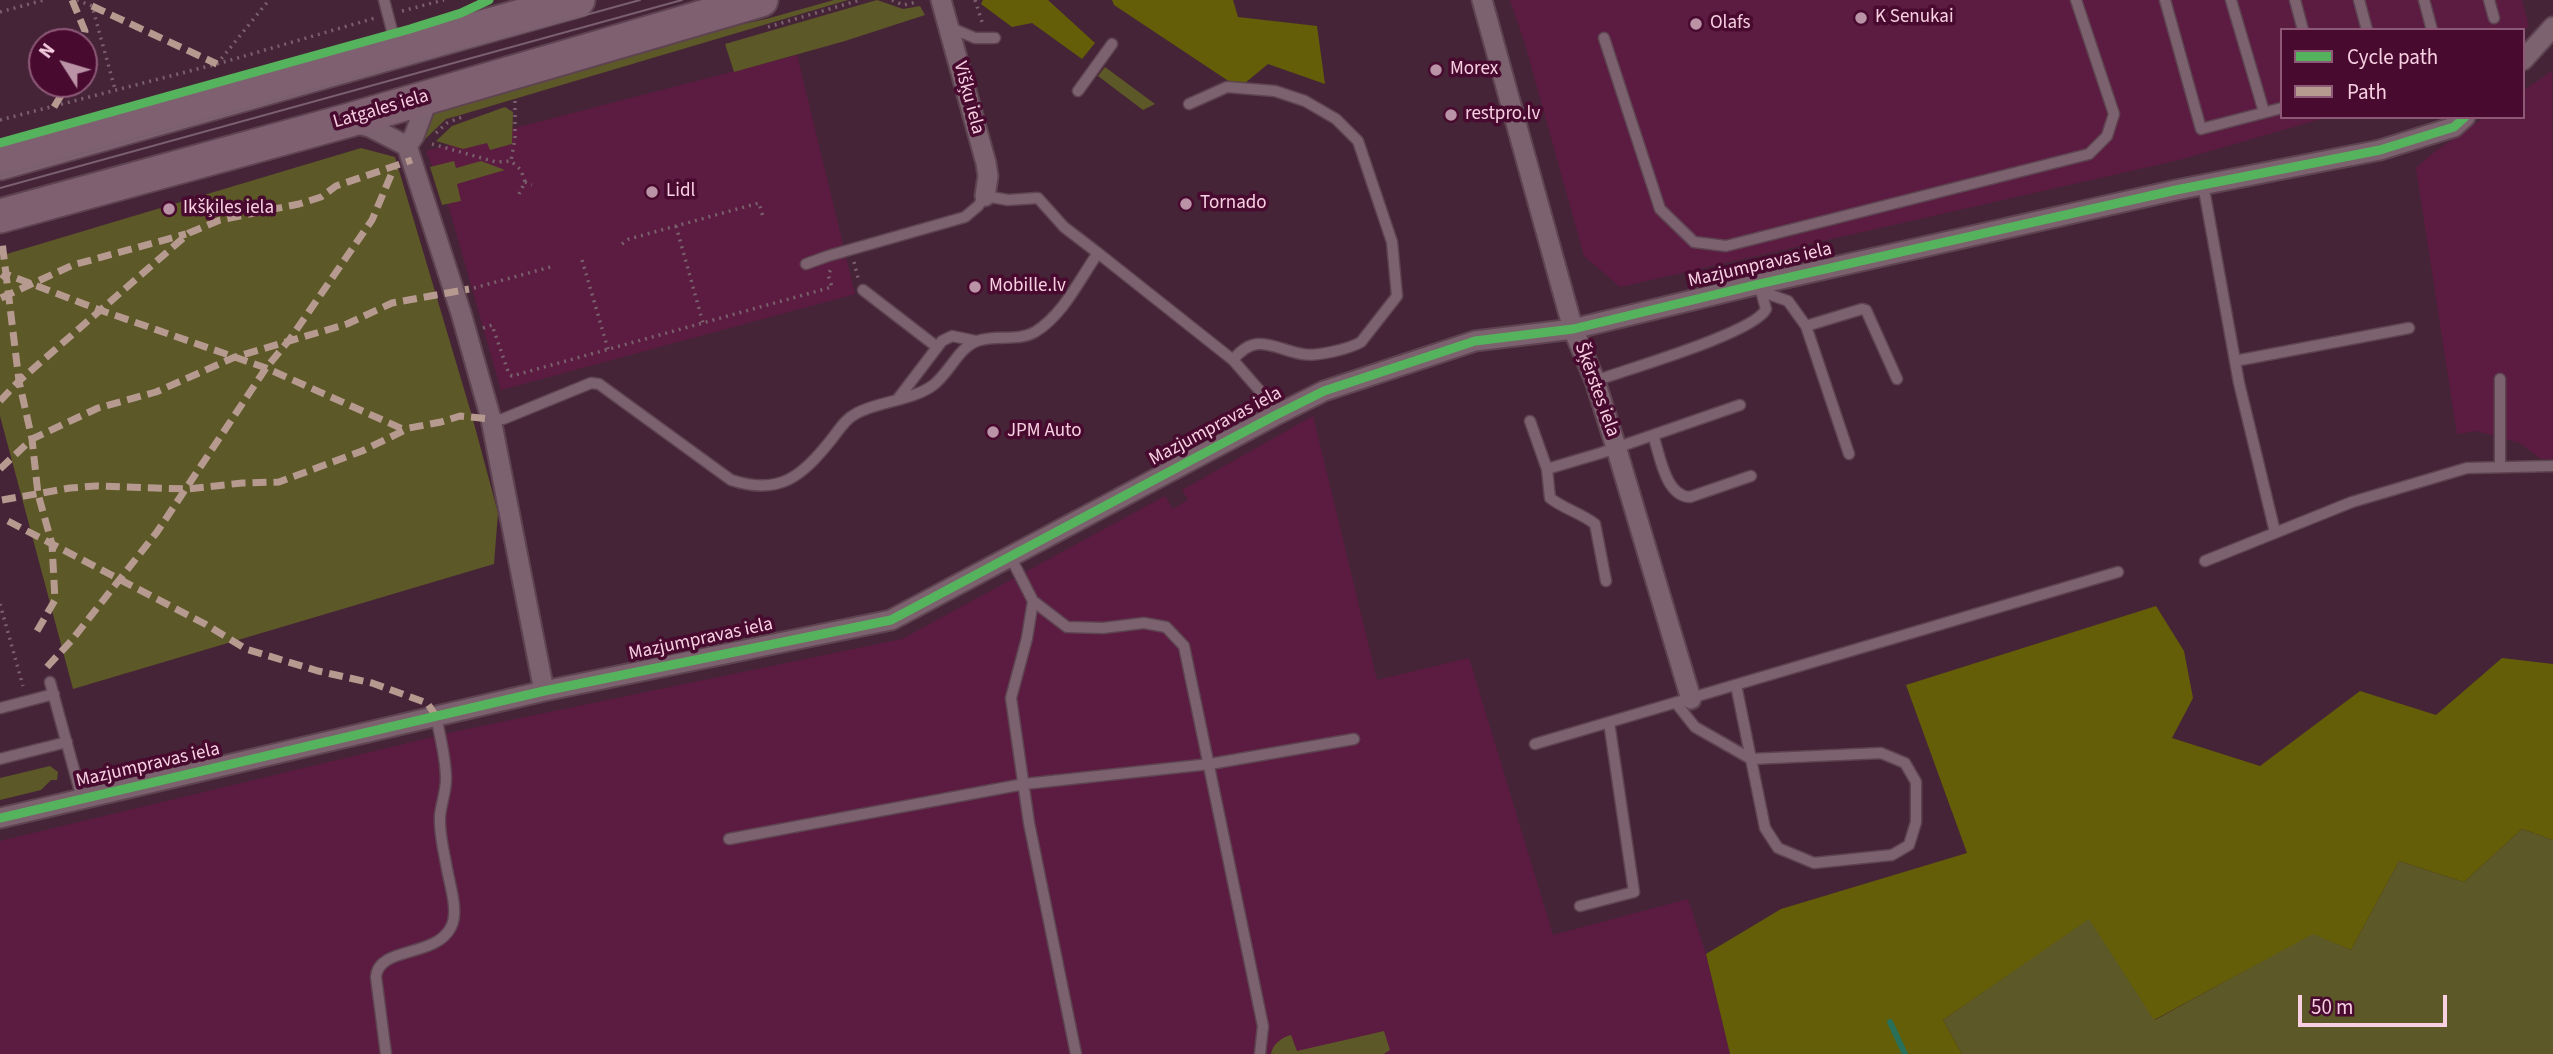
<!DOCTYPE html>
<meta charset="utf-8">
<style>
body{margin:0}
#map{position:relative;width:2553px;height:1054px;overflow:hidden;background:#462437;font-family:"Source Sans 3",sans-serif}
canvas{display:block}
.legend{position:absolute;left:2280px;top:28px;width:245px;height:91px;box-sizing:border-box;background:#480a2f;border:2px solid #8e5977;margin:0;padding:9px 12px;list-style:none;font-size:21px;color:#f8d0e2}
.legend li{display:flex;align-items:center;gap:14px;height:35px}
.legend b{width:35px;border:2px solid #8e5977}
.north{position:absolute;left:28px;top:28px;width:70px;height:70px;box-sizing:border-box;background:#480a2f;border:2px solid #8e5977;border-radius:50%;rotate:307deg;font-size:19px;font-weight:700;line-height:28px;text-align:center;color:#f8d0e2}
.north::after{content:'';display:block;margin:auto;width:24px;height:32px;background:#ba94a6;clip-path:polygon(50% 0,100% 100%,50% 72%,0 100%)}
.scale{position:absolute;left:2298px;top:995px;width:149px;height:32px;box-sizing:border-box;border:4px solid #f8d0e2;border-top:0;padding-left:9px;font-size:21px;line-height:24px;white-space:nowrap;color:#f8d0e2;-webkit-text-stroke:5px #480a2f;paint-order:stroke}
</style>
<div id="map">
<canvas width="2553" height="1054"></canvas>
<ul class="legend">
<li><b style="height:9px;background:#56b35d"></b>Cycle path</li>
<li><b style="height:9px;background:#b69a8f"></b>Path</li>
</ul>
<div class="north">N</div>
<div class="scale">50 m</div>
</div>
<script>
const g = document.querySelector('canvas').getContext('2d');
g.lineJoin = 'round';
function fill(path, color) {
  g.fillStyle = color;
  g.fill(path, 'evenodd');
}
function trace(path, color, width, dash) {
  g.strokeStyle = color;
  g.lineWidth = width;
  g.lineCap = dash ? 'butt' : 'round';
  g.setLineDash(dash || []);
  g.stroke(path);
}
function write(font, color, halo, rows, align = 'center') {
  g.font = font + ' "Source Sans 3",sans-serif';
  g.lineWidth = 7;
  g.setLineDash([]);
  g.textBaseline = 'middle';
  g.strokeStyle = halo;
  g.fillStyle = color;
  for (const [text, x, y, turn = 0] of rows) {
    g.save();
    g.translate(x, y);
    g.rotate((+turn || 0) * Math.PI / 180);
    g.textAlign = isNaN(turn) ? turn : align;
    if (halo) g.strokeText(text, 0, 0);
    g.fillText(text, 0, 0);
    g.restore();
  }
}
const built = new Path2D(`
 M1510,0H2522L2529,27L2520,30H2282V117H2328L2179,160L1620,287L1584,256L1525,44Z
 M797,55L855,294L501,390L447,201L426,151Z
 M2552,71L2553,459H2541L2520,443L2477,431L2457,434L2416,168L2433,153L2485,117H2523V91Z
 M1313,416L1377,680L1469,658L1553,935L1688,899L1706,954L1730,1054H0V841L458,731L902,639L1165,496L1173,509L1188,500L1182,490Z`);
const green = new Path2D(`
 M834,0H848L457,116L446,119L421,143L428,119L434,112L668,46L667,41L766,19Z
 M877,0L903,9L920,6L925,15L845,41L734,72L725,44Z
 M1105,67L1155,104L1143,110L1098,76Z
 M505,107L513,112L512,144L490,150L487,143L463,149L436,141L452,126Z
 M361,148L395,157L472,416L498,513L494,564L73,689L0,416V256Z
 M454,161L456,168L481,161L505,170L457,184L461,201L442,205L430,167Z
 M50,766L58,772L57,780H51L41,790L0,800V778Z
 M2522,829L2553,840V1054H1962L1943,1020L2089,918L2155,1020L2313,933L2351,950L2399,861L2464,882Z
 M1384,1031L1390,1050L1384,1054H1271C1272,1045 1282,1037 1291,1035L1297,1051Z`);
const forest = new Path2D(`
 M983,0H1048L1095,43L1082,59L1032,23L1012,27L981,4Z
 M1112,0H1233L1238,17L1317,26L1325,84L1268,64L1239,88L1114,5Z
 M2156,606L2184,651L2193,698L2172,738L2260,766L2360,691L2436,715L2502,658L2553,664V840L2522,829L2464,882L2399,861L2351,950L2313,934L2154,1020L2089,919L1943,1020L1962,1054H1730L1706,954L1781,909L1967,853L1906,685Z`);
const stream = new Path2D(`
 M1890,1022L1905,1054`);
const path = new Path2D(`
 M77,0L92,6L115,89
 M892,0L903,5L917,2
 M975,0L983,25
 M402,11L444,0
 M0,12L44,0
 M768,27L860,0
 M217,64L375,18
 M515,101V138L511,161L521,170L525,182L519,194
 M0,120L217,64L269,0
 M436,133L447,123L462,117
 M432,144L496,162L511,161
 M525,182L532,185
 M676,226L703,323
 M622,244L629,239L759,203L763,217
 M582,260L608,349
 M854,262L858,278
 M474,288L554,266
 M483,328L492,325L509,374L512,376L832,287L828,275L831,269
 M0,604L23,686`);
const service = new Path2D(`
 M384,0L396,46
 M2165,0L2201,129L2282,108
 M2231,0L2264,112
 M2295,0L2303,30
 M2359,0L2367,30
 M2424,0L2432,30
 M2489,0L2494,18
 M949,27L975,38H995
 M1604,38L1660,209L1694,242L1726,246L2089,154L2107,136L2114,114L2076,0
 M1078,91L1112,44
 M1189,104L1227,87L1275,91L1305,101L1336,119L1358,141L1392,242L1397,296L1361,342C1349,349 1316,357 1302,354C1274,349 1256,331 1233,360
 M2203,184L2239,383L2275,532
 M1098,253L1233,360L1260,391L1274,416
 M863,290L937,347
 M1760,291L1788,301L1806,326L1849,454
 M1806,326L1862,309L1866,310L1897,379
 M2235,361L2409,328
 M2500,379V467
 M1595,381C1624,370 1755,333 1766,309L1759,284
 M897,400L942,341L952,336L976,341
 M491,419H503L591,383L599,384L731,480C780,496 802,476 831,440C839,430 845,419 857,413C880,401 910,401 932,386C949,374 958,348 977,341C996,334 1017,342 1035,332C1064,314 1079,280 1098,253L1064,227L1038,198L1008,200L985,196L978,206L965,217L828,256L806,264
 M1530,421L1547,469L1601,453L1740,405
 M1653,435C1660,455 1665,496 1690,497L1751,476
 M1547,469L1550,498C1564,509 1581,513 1595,524L1606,581
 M1010,556L1033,601L1067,627L1103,628L1144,623L1166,627L1184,646L1263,1026L1260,1054
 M2205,561L2352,502L2467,468L2553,466
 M1033,601L1027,638L1011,698L1029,823L1076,1054
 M50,682L82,799
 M1676,703L1695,727L1751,759L1881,753L1905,763L1916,782V822L1909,845L1892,855L1814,863L1778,848L1765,828L1736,685
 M1,708L54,694
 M1535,744L2118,572
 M0,759L67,742
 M729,839L1024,784L1210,764L1354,739
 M1580,906L1634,892L1609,722
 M386,1054L376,977C378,946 436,958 451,927C459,912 450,886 447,869C444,852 439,834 440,816C441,804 446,792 446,779C446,758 440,737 436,716`);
const minor = new Path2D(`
 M941,0L986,163L988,176L985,196
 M1482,0L1573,329L1595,381L1616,447L1691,699
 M2523,60L2553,27
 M350,122L370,127L407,146
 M407,146L461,313L491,419L544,691
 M407,146L414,136L429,96
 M0,818L544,691L891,620L1274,416L1324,391L1475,341L1573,329L1759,284L2176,190L2380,150L2454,127L2465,117`);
const trunk = new Path2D(`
 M0,163L578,0
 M0,216L346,121L761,0`);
const tram = new Path2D(`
 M0,176L640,0
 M0,188L682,0`);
const quiet = new Path2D(`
 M72,0L85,31L83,42
 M92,6L217,64
 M54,107L68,84
 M2,279L6,274L2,242
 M1,298L73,265L186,234
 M0,401L19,381L189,233L220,220L299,204L321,197L336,186L412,160
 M0,469L32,439L98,408L156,392L235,357L347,324L392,303L469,289
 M2,500L70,488L96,486L187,489L242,483L279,482L362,451L409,428L441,422L460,416L491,419
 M8,521L205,624L246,649L318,671L372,683L427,703L436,716
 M37,631L55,600L52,544L38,494L32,439L19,381L6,274L100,310L266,368L405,430
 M47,667L71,641L157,532L266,368L290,339L372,220L394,168`);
const cycleway = new Path2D(`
 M0,143L410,29L461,13L489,0
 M0,818L544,691L891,620L1274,416L1324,391L1475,341L1573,329L1759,284L2176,190L2380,150L2454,127L2465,117`);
const markers = [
 [1861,18,7,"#ba94a6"],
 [1696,24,7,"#ba94a6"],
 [1436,70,7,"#ba94a6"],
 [1451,115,7,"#ba94a6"],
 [652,192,7,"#ba94a6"],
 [1186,204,7,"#ba94a6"],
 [169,209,7,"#ba94a6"],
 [975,287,7,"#ba94a6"],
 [993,432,7,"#ba94a6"]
];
const poiNames = [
 ["K Senukai",1875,18],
 ["Olafs",1710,24],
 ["Morex",1450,70],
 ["restpro.lv",1465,115],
 ["Lidl",666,192],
 ["Tornado",1200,204],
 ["Ikšķiles iela",183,209],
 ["Mobille.lv",989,287],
 ["JPM Auto",1007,432]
];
const streetNames = [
 ["Višķu iela",968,98,75],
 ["Latgales iela",381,110,-16],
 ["Mazjumpravas iela",1760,266,-13],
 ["Šķērstes iela",1596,390,70],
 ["Mazjumpravas iela",1216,427,-28],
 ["Mazjumpravas iela",701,640,-12],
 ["Mazjumpravas iela",148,766,-13]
];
fill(built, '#5c1b41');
fill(green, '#5c5827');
fill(forest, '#635e07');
trace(stream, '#29705a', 6);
trace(service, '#5e4351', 13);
trace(minor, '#5e4351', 23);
trace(trunk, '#5e4351', 37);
trace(path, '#79606d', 3.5, [2, 5]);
trace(service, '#7c626f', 10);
trace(minor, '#7c626f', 19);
trace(trunk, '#7f6070', 33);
trace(tram, '#7a606e', 2);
trace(quiet, '#b69a8f', 7, [14, 7]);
trace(cycleway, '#56b35d', 9);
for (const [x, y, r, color] of markers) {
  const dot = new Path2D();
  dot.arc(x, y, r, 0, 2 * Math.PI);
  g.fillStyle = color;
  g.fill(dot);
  trace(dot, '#480a2f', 2.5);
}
write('19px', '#f8d0e2', '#480a2f', poiNames, 'left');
write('19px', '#f8d0e2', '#480a2f', streetNames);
</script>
